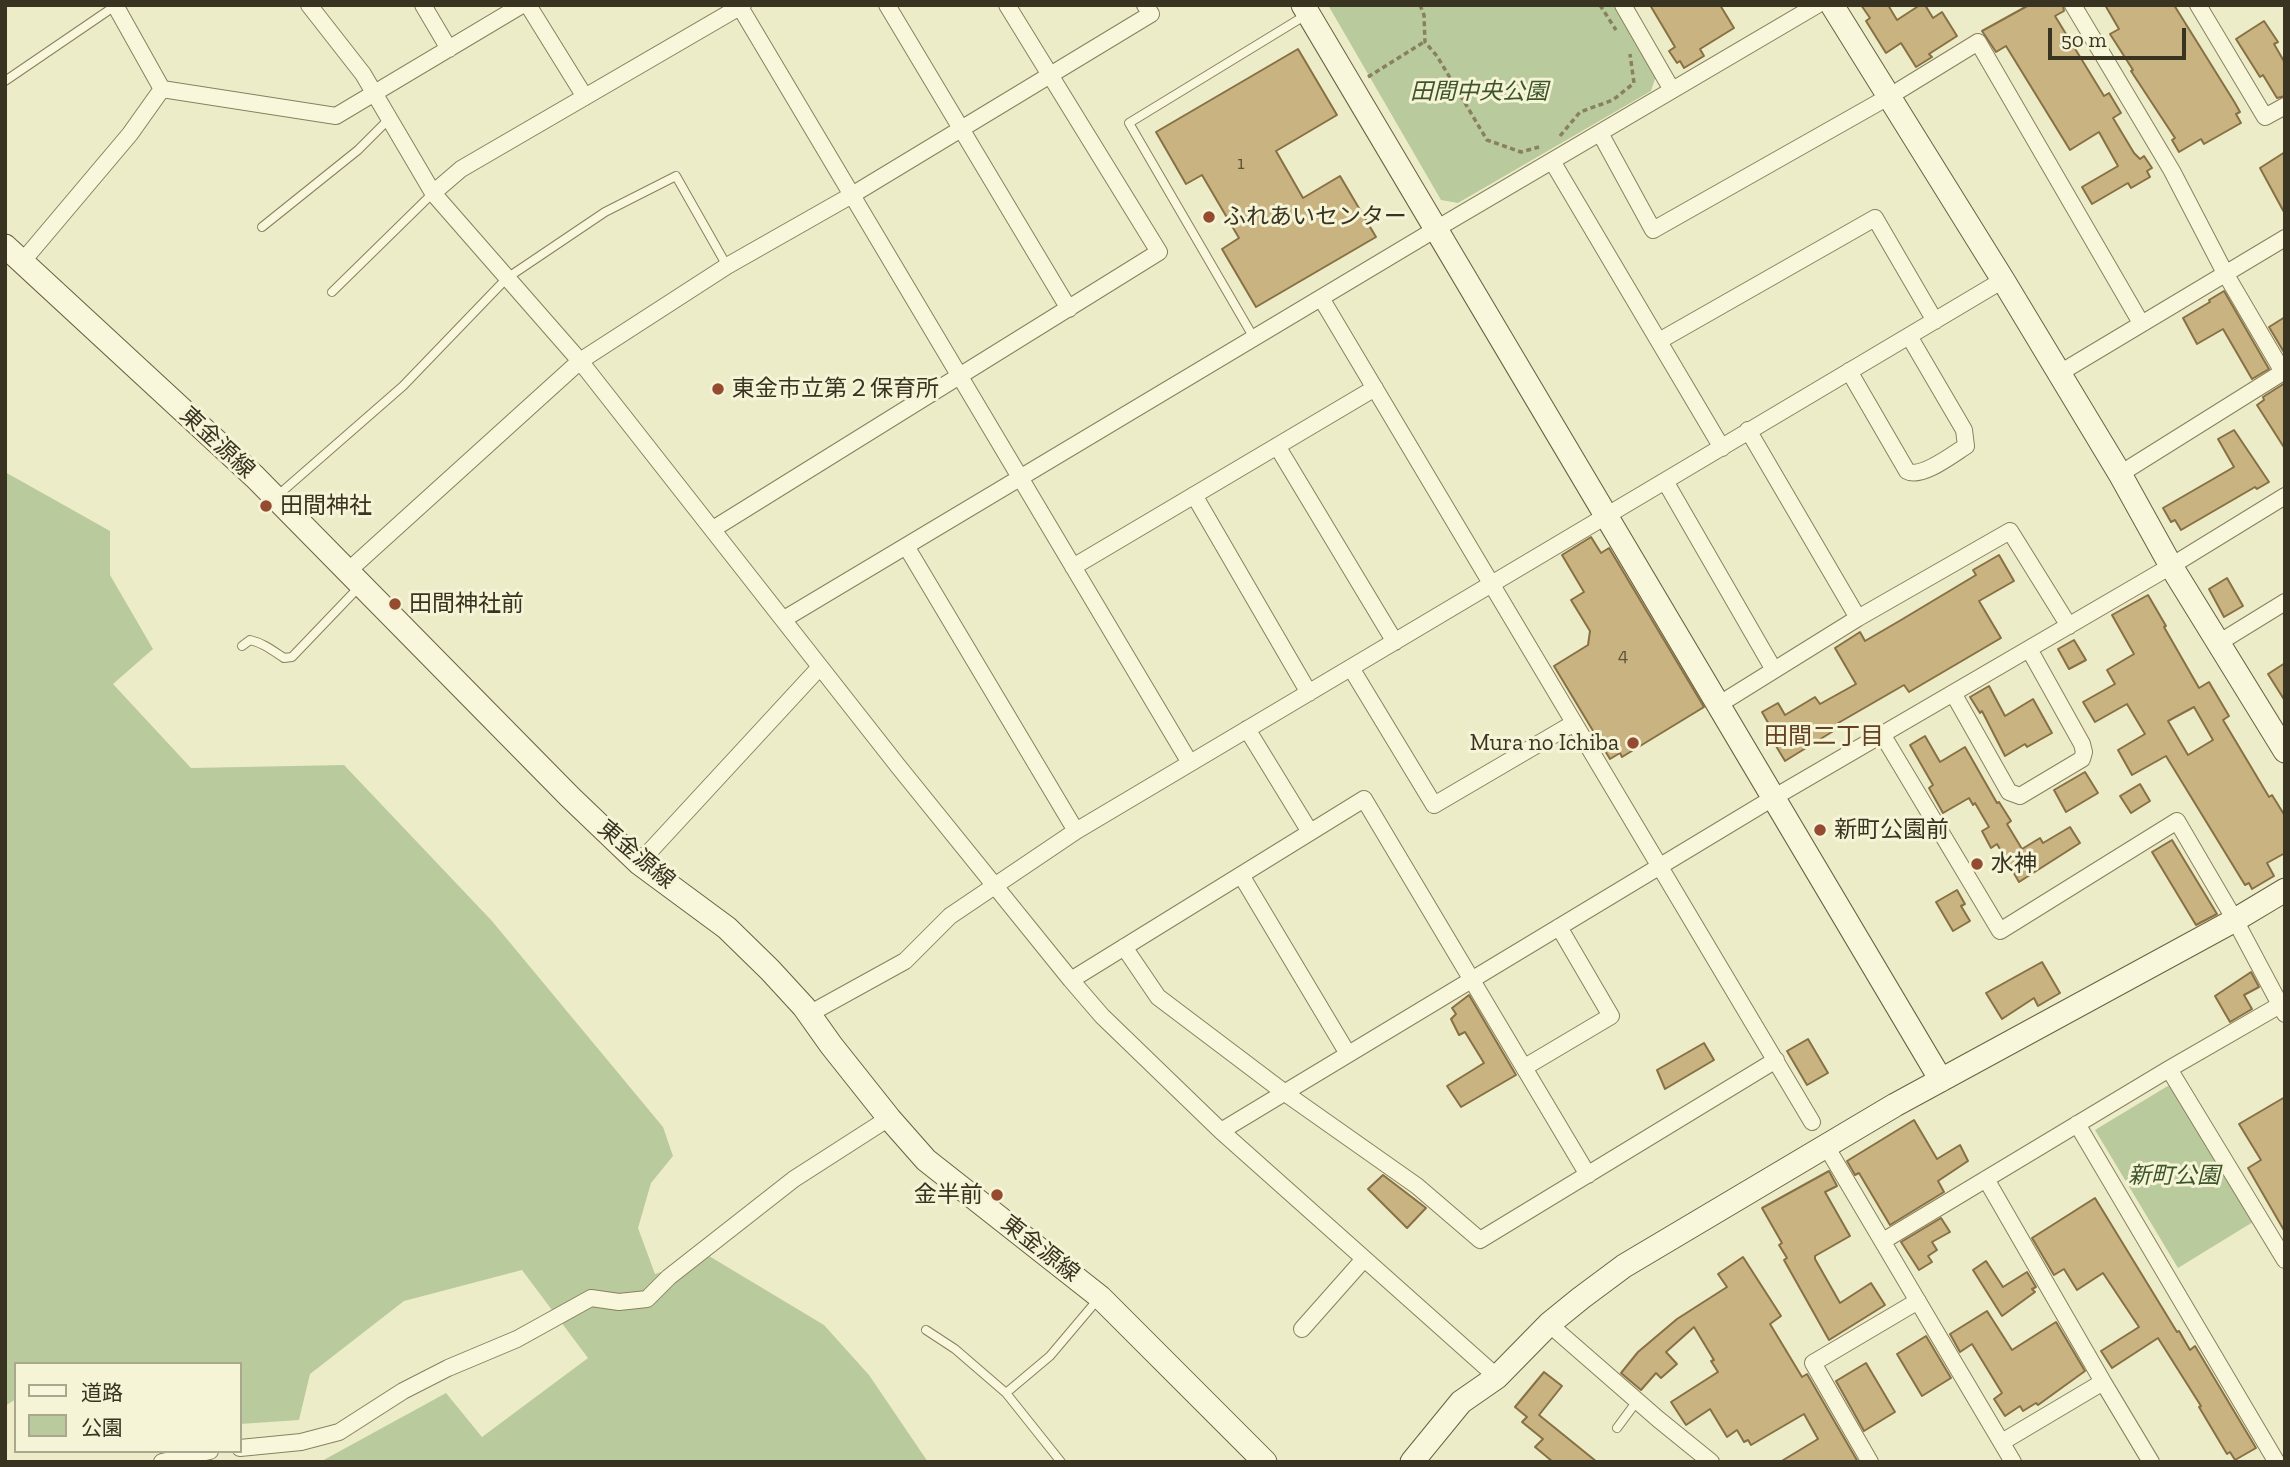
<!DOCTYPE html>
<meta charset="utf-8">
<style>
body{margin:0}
#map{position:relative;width:2290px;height:1467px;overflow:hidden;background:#edecc8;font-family:"Zilla Slab","Noto Sans JP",serif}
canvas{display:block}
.frame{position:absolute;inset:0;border:7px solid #393321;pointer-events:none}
.legend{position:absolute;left:14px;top:1362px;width:228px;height:91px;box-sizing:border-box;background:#f5f4d7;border:2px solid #aaa78e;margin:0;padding:9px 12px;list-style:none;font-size:21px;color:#393321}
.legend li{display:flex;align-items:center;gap:14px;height:35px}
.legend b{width:35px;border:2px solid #aaa78e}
.scale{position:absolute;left:2048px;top:28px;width:138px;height:32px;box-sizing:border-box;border:4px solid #393321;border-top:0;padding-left:9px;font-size:21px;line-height:24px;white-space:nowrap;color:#393321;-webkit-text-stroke:5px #f5f4d7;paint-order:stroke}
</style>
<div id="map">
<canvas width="2290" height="1467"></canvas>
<div class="frame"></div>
<ul class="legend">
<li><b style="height:9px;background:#f8f7db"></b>道路</li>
<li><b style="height:19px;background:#b9cb9c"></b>公園</li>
</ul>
<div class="scale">50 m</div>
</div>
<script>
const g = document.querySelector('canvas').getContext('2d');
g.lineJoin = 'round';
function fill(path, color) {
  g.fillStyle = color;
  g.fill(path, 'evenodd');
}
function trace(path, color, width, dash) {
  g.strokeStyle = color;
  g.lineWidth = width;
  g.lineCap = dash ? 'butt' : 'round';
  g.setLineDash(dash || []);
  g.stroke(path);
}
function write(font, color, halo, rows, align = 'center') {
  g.font = font + ' "Zilla Slab","Noto Sans JP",serif';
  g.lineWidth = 6;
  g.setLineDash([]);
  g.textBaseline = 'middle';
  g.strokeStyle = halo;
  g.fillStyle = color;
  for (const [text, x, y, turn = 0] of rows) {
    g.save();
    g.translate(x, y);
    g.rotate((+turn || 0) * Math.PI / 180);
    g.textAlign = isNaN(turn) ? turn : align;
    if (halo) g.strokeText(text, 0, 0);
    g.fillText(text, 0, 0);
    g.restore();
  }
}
const green = new Path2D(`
 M1328,5H1614L1656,76L1651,91L1458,203L1441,200Z
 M5,472L110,531V575L153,649L113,684L191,768L344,765L492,921L663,1127L673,1156L651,1183L638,1228L655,1274L709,1256L824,1325L869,1375L928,1462H320L446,1393L482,1437L588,1358L522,1270L404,1301L310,1374L299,1420L240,1424V1364H16V1399L5,1406Z
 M2171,1084L2253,1222L2178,1268L2095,1130Z`);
const building = new Path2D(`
 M1650,5H1720L1734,28L1700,49L1704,56L1684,68L1680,61L1677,63L1669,51L1675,47Z
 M1861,5H1888L1897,20L1920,5H1925L1933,18L1942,12L1957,36L1929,54L1932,57L1916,67L1901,43L1886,53L1866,21L1870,18Z
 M2029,5H2063L2064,11L2055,16L2104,96L2109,93L2121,113L2113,118L2134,153L2140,159L2144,156L2152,168L2147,171L2150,177L2131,188L2128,183L2092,204L2082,187L2118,166L2099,132L2070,150L2006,46L1996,52L1982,31Z
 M2105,5H2174L2235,103L2240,112L2236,114L2241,123L2204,144L2201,139L2179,152L2172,140L2175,138L2131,71L2133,70L2110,34L2119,29Z
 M2264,21L2278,42L2274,44L2285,63V96L2277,98L2263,75L2260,77L2236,39Z
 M1298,49L1337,115L1276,151L1303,198L1340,176L1376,237L1256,307L1222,249L1239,238L1202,175L1186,184L1156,132Z
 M2285,152V214L2260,168Z
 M2224,291L2269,369L2252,379L2223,329L2197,344L2183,318L2210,302L2209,300Z
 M2285,317V354L2269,327Z
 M2285,383V449L2257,405L2264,400L2263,397Z
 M2234,430L2269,482L2257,489L2255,487L2181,530L2175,520L2171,522L2163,508L2234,467L2218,439Z
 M1591,537L1601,553L1609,548L1704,707L1622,757L1620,753L1610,759L1554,666L1588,645L1590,631L1571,600L1584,592L1562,555Z
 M1999,555L2014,581L1979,601L2001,638L1909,692L1904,685L1833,726L1835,730L1785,761L1767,731L1771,728L1762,712L1778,703L1785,715L1815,697L1820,704L1856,684L1835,648L1860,632L1865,641L1901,620L1976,575L1973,570Z
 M2227,578L2243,606L2224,617L2209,589Z
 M2148,595L2166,626L2164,627L2199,688L2209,682L2229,716L2223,720L2269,797L2272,795L2285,816V853L2267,863L2274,876L2252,889L2249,883L2245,885L2166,756L2132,775L2118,750L2145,734L2127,704L2095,722L2083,702L2115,684L2107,670L2134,654L2112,615ZM2194,707L2213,740L2188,755L2168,721Z
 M2074,640L2086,660L2069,669L2058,649Z
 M2285,663V701L2268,674Z
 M1989,686L2005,716L2033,699L2052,733L2027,747L2025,744L2005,756L1982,711L1980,713L1970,697Z
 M1925,736L1940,762L1965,747L1997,803L1999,802L2011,821L2007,824L2022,849L2040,838L2043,843L2070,827L2080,843L2019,882L1997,844L1991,848L1982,831L1989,827L1975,803L1973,805L1969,798L1943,813L1929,788L1933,785L1910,745Z
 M2085,772L2098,793L2066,812L2054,790Z
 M2140,784L2150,801L2131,813L2120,796Z
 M2172,840L2217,914L2196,925L2152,852Z
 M1957,890L1965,904L1961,906L1970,921L1953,931L1936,902Z
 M2042,962L2060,993L2038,1006L2034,998L2002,1019L1986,993Z
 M2251,972L2259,987L2244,995L2252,1009L2230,1022L2215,996Z
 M1469,995L1516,1075L1461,1107L1447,1086L1484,1063L1465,1032L1459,1035L1451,1019L1456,1014L1452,1008Z
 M1808,1039L1828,1073L1807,1085L1787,1051Z
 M1704,1043L1714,1060L1665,1089L1657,1070Z
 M2285,1097V1232L2248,1168L2261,1160L2239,1124Z
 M1914,1120L1937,1159L1960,1145L1968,1161L1938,1181L1944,1192L1890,1225L1859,1173L1855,1175L1847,1161Z
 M1829,1171L1837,1186L1825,1192L1850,1236L1815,1256V1259L1840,1303L1871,1283L1885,1305L1829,1340L1784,1260L1787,1258L1779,1245L1782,1243L1762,1208Z
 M1383,1175L1426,1208L1407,1228L1368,1189Z
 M2095,1198L2177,1332L2179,1331L2190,1350L2195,1346L2256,1448L2235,1460L2230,1452L2227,1454L2199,1407L2201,1406L2158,1338L2112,1368L2101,1351L2139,1327L2103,1273L2077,1290L2064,1269L2054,1275L2032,1238Z
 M1941,1218L1950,1232L1932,1242L1937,1250L1928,1256L1932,1262L1919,1270L1901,1242Z
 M1743,1257L1781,1316L1770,1324L1802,1377L1807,1374L1858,1462H1780L1818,1439L1804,1414L1751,1445L1748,1440L1744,1442L1737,1430L1727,1437L1710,1409L1686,1425L1671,1402L1718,1372L1711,1361L1714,1360L1694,1327L1666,1352L1677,1364L1661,1378L1656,1373L1641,1390L1621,1373L1638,1352L1677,1319L1727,1287L1718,1274Z
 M1986,1261L2003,1287L2027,1272L2036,1287L2032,1289L2035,1292L2002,1316L1973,1270Z
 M1987,1311L2012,1350L2056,1322L2085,1371L2038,1405L2036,1403L2023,1411L2020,1406L2005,1416L1994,1399L2002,1393L1972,1344L1960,1352L1950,1334Z
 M1926,1336L1951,1378L1922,1396L1897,1354Z
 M1866,1363L1895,1412L1864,1431L1836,1381Z
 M1544,1372L1562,1386L1539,1415L1597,1462H1553L1535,1447L1543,1439L1522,1422L1527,1417L1515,1407Z`);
const path = new Path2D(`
 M1420,5L1424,15L1425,42L1437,56L1487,140L1521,152L1539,147
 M1600,5L1616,30
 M1368,77L1424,42
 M1560,136L1580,112L1613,100L1634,83L1630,54`);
const lane = new Path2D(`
 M5,81L115,6
 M262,227L358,150L390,118
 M332,292L433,193
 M1254,338L1129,123L1306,15
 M277,496L403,386L507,278L605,212L676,176L727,266
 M242,646L250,640C263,643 272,650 284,658L292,657L360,586
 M926,1330L955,1349L1006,1393L1061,1462
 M1006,1393L1050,1356L1099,1298
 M1617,1428L1637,1401`);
const street = new Path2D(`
 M115,5L162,89L336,116L522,5
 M309,5L363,74L433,193L580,361L898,766L1071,980L1102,1016L1221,1131L1497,1377
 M423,5L449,49
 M528,5L585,97
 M887,5L1069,309
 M1623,5L1672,90
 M2073,5L2172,171L2225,273L2283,372L2120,474
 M2198,5L2265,117L2285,106
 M740,7L1190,763
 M1600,133L1653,230L1890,96L1978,42L2141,323
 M1552,161L1722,448
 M433,193L461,169L743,5
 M22,262L130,134L162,89
 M1321,298L1812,1122
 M1659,341L1875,218L1935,321
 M1849,371L1907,471C1921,479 1952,455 1966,446L1964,430L1909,336
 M2058,374L2285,238
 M1748,430L1858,618
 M1277,446L1395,642
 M1665,481L1774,670
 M1194,495L1309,693
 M713,529L1159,252L1007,5
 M906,546L1076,831
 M1073,567L1375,388
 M348,571L580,361L727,266L852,195L1151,14L1145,5
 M784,619L1436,229L1817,5
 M2220,642L2285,602
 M1351,668L1434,805L1574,723
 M1953,693L2009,792L2020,796L2082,759L2084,752L2082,744L2029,649
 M1718,705L1858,618L2010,531L2069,626
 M1247,729L1310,832
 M1882,734L2000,931L2177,821L2235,920L2285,1014
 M639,863L820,667
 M1241,875L1348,1054
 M1124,947L1158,997L1285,1093L1417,1186L1480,1240L1776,1060
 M1071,980L1364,799L1588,1175
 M809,1014L905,961L950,916L1076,831L2003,280
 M1525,1067L1611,1016L1559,927
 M2169,1069L2285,1260
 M2077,1124L2276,1461
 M1221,1131L1773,798L2171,566L2285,496
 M1826,1146L2013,1462
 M1986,1179L2103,1382
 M1883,1241L2169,1069L2280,1005
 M1549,1324L1658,1419L1711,1462
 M1302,1329L1364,1259
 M2002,1442L2103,1382L2151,1462
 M240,1448L301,1442L339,1432L403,1391L448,1368L517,1339L591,1298L619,1302L647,1299L669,1277L794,1179L889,1118
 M162,1462L210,1451
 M1870,1462L1813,1363L1918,1301`);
const secondary = new Path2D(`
 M1303,5L1941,1080
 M1832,5L2003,280L2120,474L2171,566L2285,751
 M5,246L255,477L570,797L639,863L727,928L770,970L804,1007L831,1045L889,1118L926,1160L1100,1297L1265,1462
 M1412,1462L1461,1402L1497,1377L1549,1324L1581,1298L1624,1266L1895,1105L2235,920L2285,890`);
const markers = [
 [1209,217,7,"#954b30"],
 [718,389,7,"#954b30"],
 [266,506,7,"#954b30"],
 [395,604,7,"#954b30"],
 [1633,743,7,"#954b30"],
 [1820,830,7,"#954b30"],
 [1977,864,7,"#954b30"],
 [997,1195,7,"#954b30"]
];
const numberNames = [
 ["1",1241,164],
 ["4",1623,656]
];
const parkNames = [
 ["田間中央公園",1479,92],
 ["新町公園",2174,1176]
];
const poiNames = [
 ["ふれあいセンター",1223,217],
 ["東金市立第２保育所",732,389],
 ["田間神社",280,506],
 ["田間神社前",409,604],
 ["Mura no Ichiba",1619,743,"right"],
 ["新町公園前",1834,830],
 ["水神",1991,864],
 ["金半前",983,1195,"right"]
];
const streetNames = [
 ["東金源線",217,443,43],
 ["東金源線",636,855,40],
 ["東金源線",1040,1249,38]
];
const neighbourhoodNames = [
 ["田間二丁目",1824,737]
];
fill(green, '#b9cb9c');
fill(building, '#c9b380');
trace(building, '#877144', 2);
trace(lane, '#88805e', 10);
trace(street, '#88805e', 18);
trace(secondary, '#6a6141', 25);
trace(path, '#88805e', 3.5, [5, 3.5]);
trace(lane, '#f8f7db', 8);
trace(street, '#f8f7db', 16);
trace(secondary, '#f8f7db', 23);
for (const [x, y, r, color] of markers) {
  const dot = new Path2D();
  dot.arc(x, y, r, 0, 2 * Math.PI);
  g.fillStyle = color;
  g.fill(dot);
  trace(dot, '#f5f4d7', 2.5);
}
write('19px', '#5d5339', null, numberNames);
write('italic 23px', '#3d5528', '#f5f4d7', parkNames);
write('23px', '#393321', '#f5f4d7', poiNames, 'left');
write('23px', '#393321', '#f5f4d7', streetNames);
write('24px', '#644222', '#f5f4d7', neighbourhoodNames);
</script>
